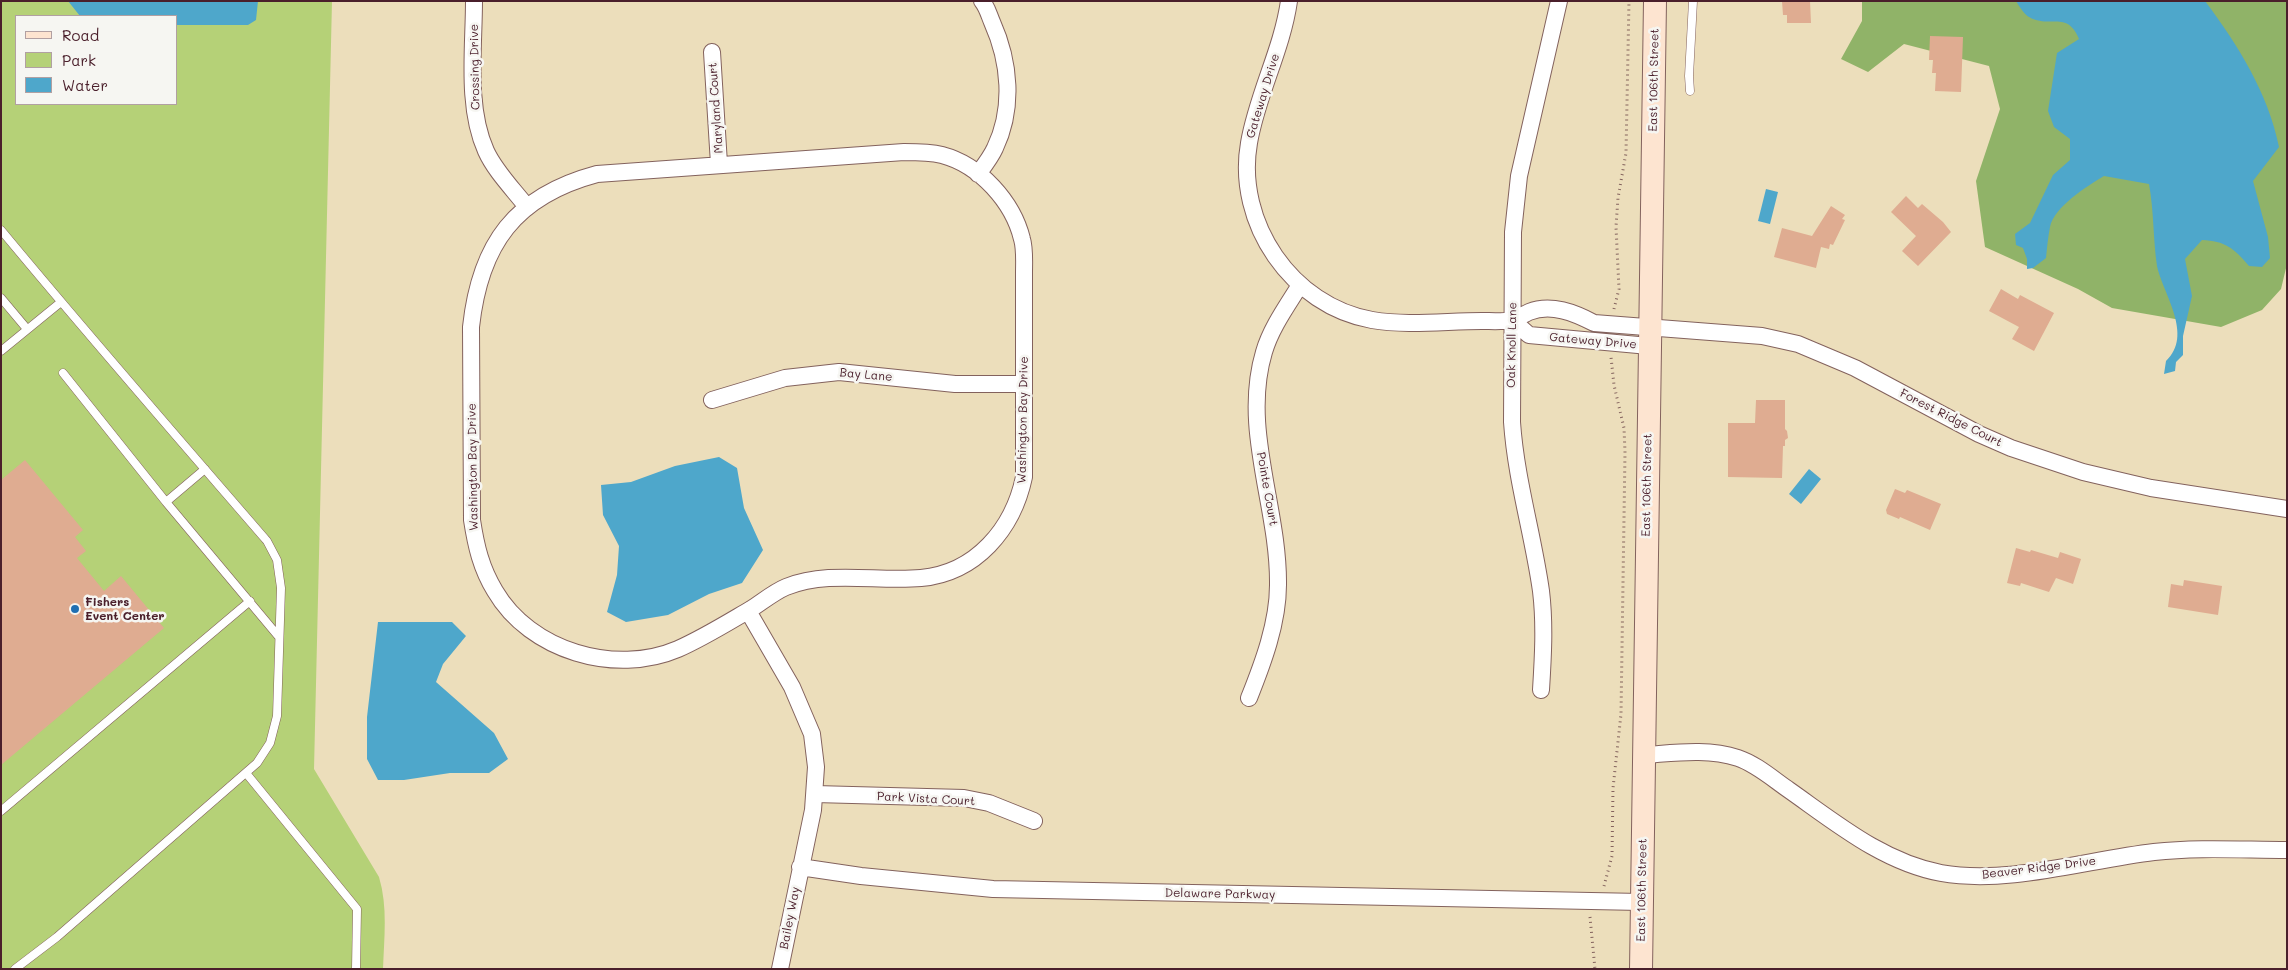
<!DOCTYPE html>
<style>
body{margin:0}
#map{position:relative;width:2288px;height:970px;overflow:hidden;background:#ecdebb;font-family:Mali,sans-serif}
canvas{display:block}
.frame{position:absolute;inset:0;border:2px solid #4a1f2b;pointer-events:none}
.legend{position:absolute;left:15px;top:15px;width:162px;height:90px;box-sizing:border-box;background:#f6f6f2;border:1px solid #b1a0a2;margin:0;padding:6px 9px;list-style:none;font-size:15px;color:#4a1f2b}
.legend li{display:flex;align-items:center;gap:10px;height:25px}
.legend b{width:25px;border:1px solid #b1a0a2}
</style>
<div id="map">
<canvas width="2288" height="970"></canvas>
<div class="frame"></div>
<ul class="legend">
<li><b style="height:6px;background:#fde4d0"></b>Road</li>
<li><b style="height:14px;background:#b5d177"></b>Park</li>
<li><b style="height:14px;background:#4ea7cb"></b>Water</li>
</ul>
</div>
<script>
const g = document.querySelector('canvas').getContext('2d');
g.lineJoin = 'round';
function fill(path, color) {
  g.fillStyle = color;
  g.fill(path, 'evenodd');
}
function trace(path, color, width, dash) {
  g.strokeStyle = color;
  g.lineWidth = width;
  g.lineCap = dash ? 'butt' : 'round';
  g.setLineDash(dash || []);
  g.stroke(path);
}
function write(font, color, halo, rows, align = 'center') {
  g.font = font + ' Mali,sans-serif';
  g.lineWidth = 5;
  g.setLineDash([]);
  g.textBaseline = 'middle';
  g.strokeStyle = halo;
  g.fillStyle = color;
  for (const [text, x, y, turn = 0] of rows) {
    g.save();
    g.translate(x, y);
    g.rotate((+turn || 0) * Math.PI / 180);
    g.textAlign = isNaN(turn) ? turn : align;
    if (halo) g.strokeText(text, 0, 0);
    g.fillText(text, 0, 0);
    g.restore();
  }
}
const green = new Path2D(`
 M1,1H332L314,769L379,877C388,907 384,938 383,969H1ZM16,16H176V104H16Z`);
const forest = new Path2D(`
 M1862,1H2287V264L2281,289L2262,310L2221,327L2112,308L2078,289L1985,247L1976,181L2000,109L1989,66L1904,44L1868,72L1841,59L1862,21Z`);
const water = new Path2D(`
 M68,1H258L256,20L248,25H176V16H80Z
 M2016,1H2205C2238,45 2268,93 2279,147L2253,181L2268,237L2270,258L2262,267L2249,266C2234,248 2225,241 2202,240L2185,259L2192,296L2183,336V355L2176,362L2175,371L2164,374L2166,361C2194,335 2163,294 2157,266C2153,239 2154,211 2149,184L2104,176C2087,186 2054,207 2050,227C2048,237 2047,248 2046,258L2033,268L2027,269V259L2023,248L2016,245L2015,234L2030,223L2053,175L2070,160V139L2054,127L2048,111L2057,53L2079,39C2067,10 2050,29 2029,17C2024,14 2019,6 2016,1Z
 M1766,189L1778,192L1770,224L1758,221Z
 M719,457L737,468L744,508L763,550L742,583L709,594L668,615L626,622L607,612L617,575L619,546L603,515L601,485L631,482L675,466Z
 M1809,469L1821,479L1801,504L1789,494Z
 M378,622H452L466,636L443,664L436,682L494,733L508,759L489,773H450L404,780H378L367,759V717Z`);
const building = new Path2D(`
 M1782,1H1810L1811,23H1787V15H1783Z
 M1930,36L1963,37L1961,92L1935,91L1936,73H1932L1933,60H1929Z
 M1906,196L1918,208L1922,204L1943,222L1951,232L1918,266L1902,251L1916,236L1891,212Z
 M1831,206L1845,215L1842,219L1845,220L1833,245L1830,244L1829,249L1821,247L1816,268L1774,257L1782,228L1812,236Z
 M2001,289L2018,299L2020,295L2054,313L2034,351L2012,339L2019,327L1989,311Z
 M1756,400H1785V429L1787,431L1788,438L1785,440V446H1783L1782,478L1728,477V423H1755Z
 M25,460L83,530L75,537L86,551L77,558L104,591L121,576L164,628L1,765V480Z
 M1895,489L1905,493L1907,490L1941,504L1930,530L1900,517L1899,519L1887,514L1886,510Z
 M2016,548L2030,552L2031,550L2058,558L2060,552L2081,559L2073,584L2056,578L2049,592L2021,583L2020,586L2007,583Z
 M2184,580L2222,586L2218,615L2168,607L2171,584L2183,586Z`);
const path = new Path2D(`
 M1614,309L1619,289L1616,227L1618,198L1626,153L1629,1
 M1604,886L1612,856L1613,788L1621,714L1625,452L1624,428L1614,385L1611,357
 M1590,917L1595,969`);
const lane = new Path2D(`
 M1690,91L1689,76L1693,1
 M1,230C88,335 178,438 267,541L277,560L281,588L277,716L270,743L257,763L57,937L15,969
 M1,298L27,329
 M1,351L61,302
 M63,373L166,502L279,637
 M166,502L205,469
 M246,773L357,909L356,969
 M1,811L250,601`);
const street = new Path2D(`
 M474,1C474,48 466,107 486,151C495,171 513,189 527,207
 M1289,1C1282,50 1257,95 1249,143C1235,223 1292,306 1372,320C1407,326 1446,321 1482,321C1491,321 1503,322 1512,320C1518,319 1524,314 1529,312C1551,303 1575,313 1594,323L1762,336L1798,344L1855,368L1979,434L2011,448L2083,472L2151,488L2287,509
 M712,52L719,164
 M904,152C917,152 930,152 942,155C980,165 1013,202 1022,239C1025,249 1024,262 1024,273V477C1013,529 976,573 921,578C876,582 829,570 786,587C774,592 762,602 751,609C727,623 703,638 678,649C615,676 530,651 495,591C481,568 476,546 472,520L471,327C480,244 515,196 597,174Z
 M978,174C984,166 991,157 995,148C1014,108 1010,62 992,22C989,15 987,7 982,1
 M1512,320L1529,335L1649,346
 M712,400L785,378L839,372L955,384H1024
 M748,611L792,687L812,734L816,767L813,810L780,969
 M1541,690C1543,658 1545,624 1541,591C1533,534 1516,480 1512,422L1513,232L1519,176L1559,1
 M1249,698C1263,663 1278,623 1278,585C1279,507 1241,429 1264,352C1271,328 1287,306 1300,285
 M1644,755C1675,753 1707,748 1738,758C1756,764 1773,779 1789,790C1836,823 1883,862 1941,873C2008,885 2086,860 2154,852C2198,847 2243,850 2287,850
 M815,794L964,798L989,803L1034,821
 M800,867L861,876L993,889L1641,902`);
const secondary = new Path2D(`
 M1641,969L1655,1`);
const markers = [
 [75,609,5,"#1f6fb2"]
];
const streetNames = [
 ["Crossing Drive",475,67,-91],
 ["East 106th Street",1654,80,-89],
 ["Gateway Drive",1263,96,-73],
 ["Maryland Court",716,108,-94],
 ["Gateway Drive",1593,341,5],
 ["Oak Knoll Lane",1512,345,-89],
 ["Bay Lane",866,375,5],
 ["Forest Ridge Court",1951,418,27],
 ["Washington Bay Drive",1023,420,-89],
 ["Washington Bay Drive",473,467,-91],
 ["East 106th Street",1647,485,-89],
 ["Pointe Court",1267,489,80],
 ["Park Vista Court",926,799,3],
 ["Beaver Ridge Drive",2039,868,-7],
 ["East 106th Street",1642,890,-89],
 ["Delaware Parkway",1220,894,1],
 ["Bailey Way",790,918,-79]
];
const poiNames = [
 ["Fishers",85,602],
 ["Event Center",85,616]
];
fill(green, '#b5d177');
fill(forest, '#90b368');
fill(water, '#4ea7cb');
fill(building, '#dfac91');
trace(lane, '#83625d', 9);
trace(street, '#83625d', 18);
trace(secondary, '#83625d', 24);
trace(path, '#83625d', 3, [1, 4]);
trace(lane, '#fff', 8);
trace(street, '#fff', 16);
trace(secondary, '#fde4d0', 22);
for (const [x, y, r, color] of markers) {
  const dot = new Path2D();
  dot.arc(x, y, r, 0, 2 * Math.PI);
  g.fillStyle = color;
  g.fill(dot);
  trace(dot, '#f6f6f2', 2);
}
write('12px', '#4a1f2b', '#f6f6f2', streetNames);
write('bold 12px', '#4a1f2b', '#f6f6f2', poiNames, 'left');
</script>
